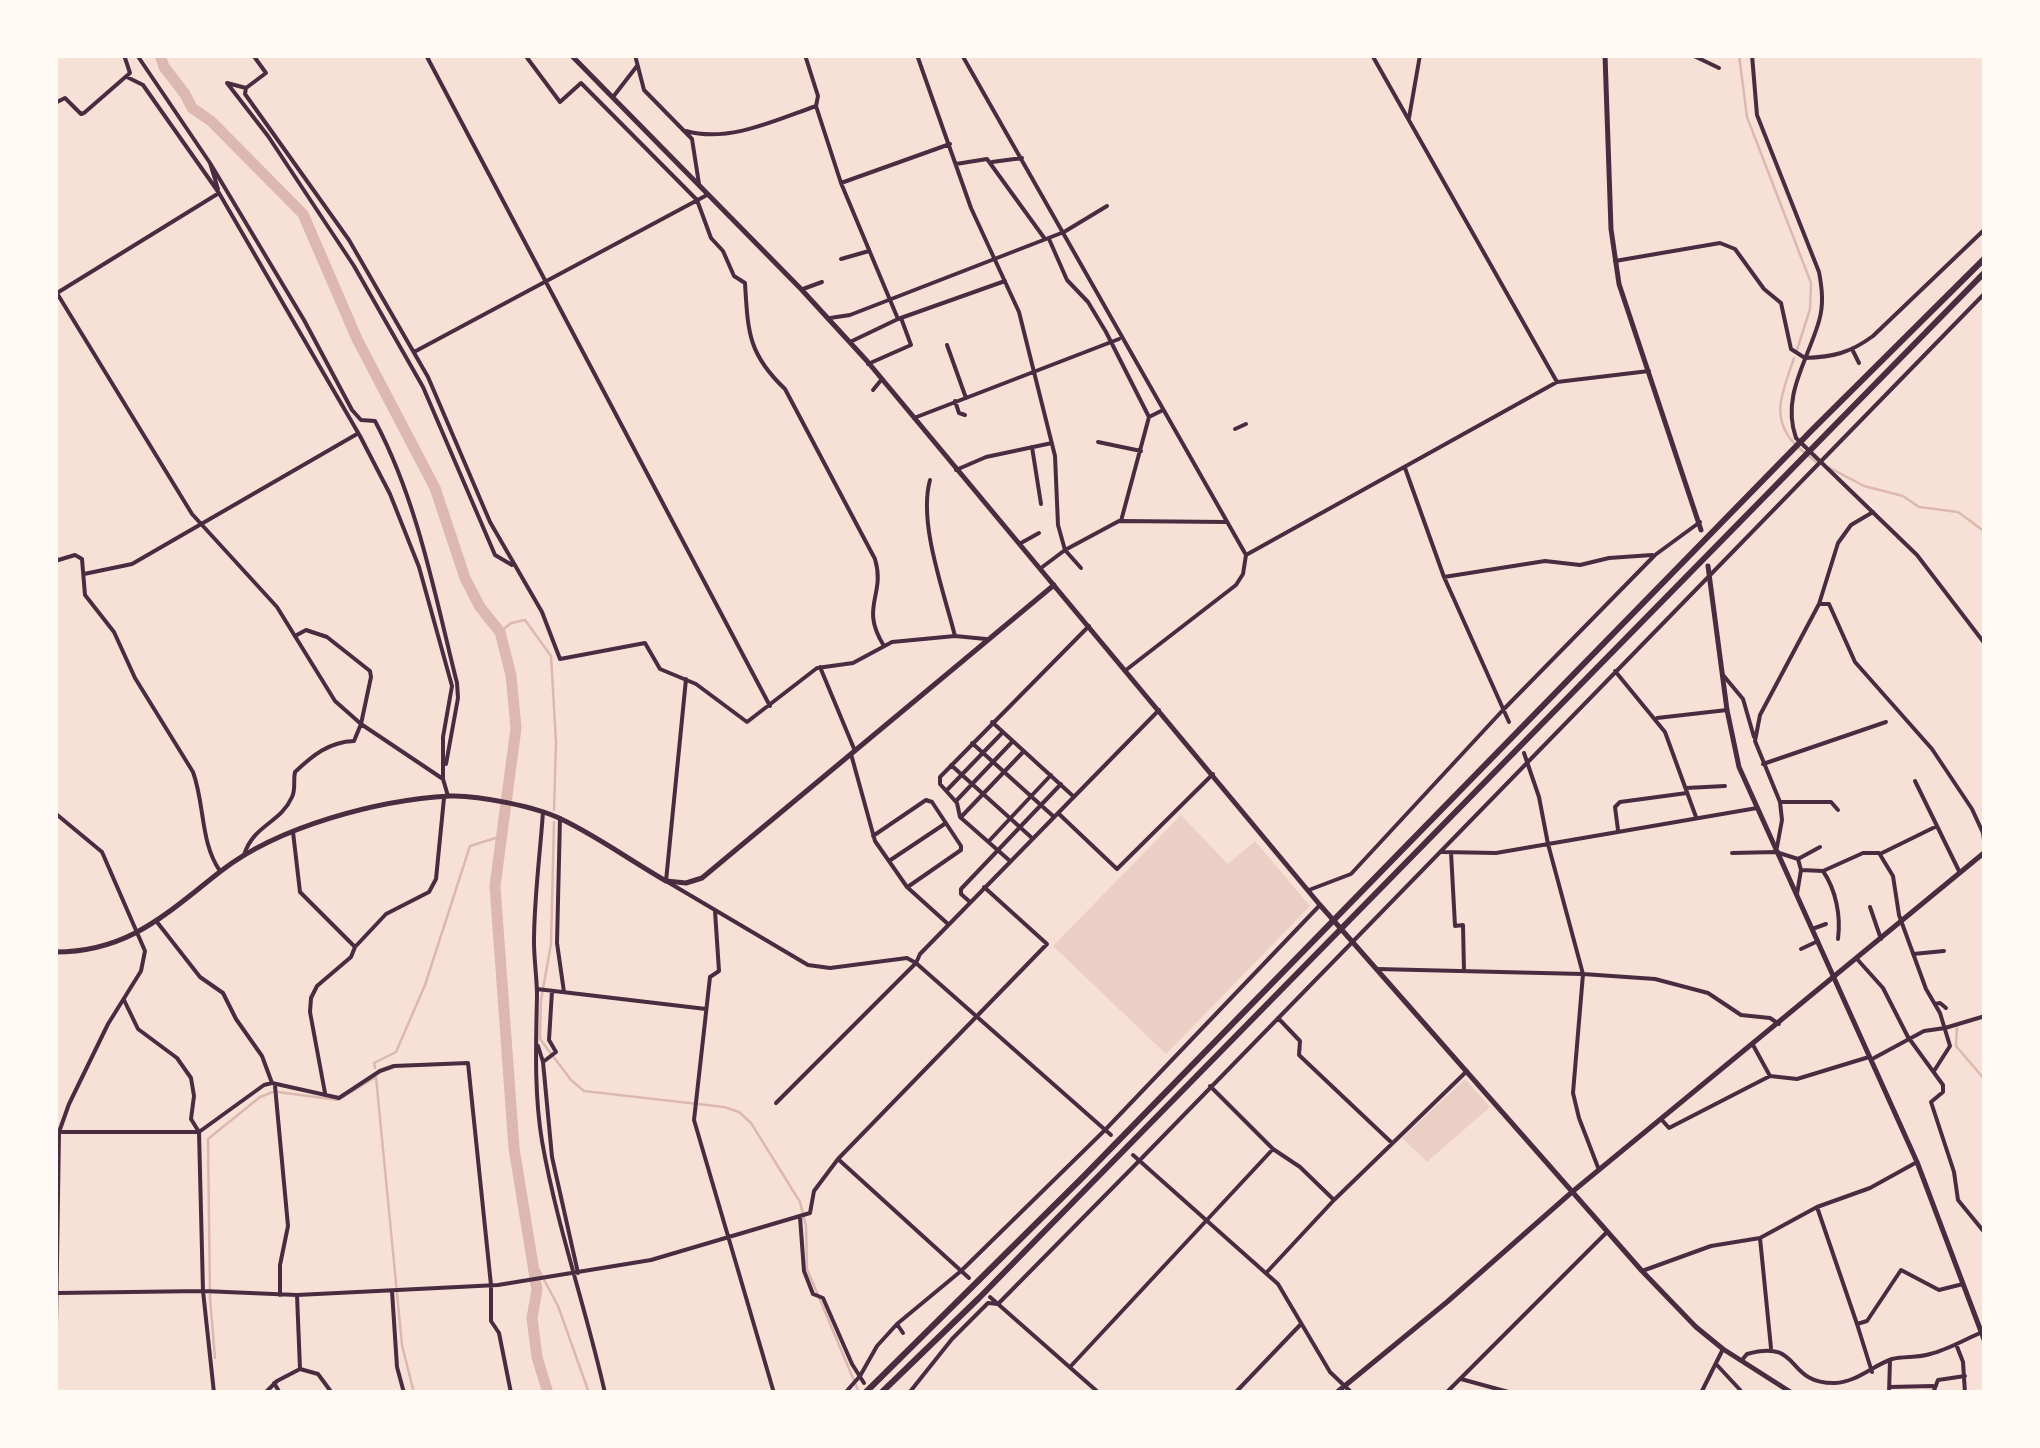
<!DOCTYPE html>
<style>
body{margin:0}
#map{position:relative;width:2040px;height:1448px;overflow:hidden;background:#f7e1d7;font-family:Poppins,sans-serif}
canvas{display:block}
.frame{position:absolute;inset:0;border:58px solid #fffaf5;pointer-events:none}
</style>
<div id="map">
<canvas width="2040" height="1448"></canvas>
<div class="frame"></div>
</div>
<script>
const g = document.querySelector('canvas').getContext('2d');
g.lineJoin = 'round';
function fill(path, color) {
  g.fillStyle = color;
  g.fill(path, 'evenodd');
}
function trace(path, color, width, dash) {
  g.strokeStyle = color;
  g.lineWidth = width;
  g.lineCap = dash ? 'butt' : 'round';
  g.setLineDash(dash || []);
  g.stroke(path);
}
const green = new Path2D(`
 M1181,815L1228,864L1255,841L1310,906L1166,1054L1053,946Z
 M1465,1079L1490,1107L1427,1162L1402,1138Z`);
const stream = new Path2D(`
 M1739,55L1747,117L1811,283L1810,309L1797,350
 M1794,358C1784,389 1769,416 1794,443
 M1799,448L1816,462
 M1828,467L1864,486L1903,496L1919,507L1958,512L1985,532
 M500,632L511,623L525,620L551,656L556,742L554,810
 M554,822L551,944L541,1000L540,1039L571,1080L584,1091L724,1107L739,1112L751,1123L800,1202L806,1226L807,1269L858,1390
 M1957,1028L1956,1046L1985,1080
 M375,1068L374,1063L396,1052L425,985L470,846L502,836
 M278,1092L338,1100L376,1077L402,1345L414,1393
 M533,1259L558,1306L589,1393
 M215,1358L210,1298L208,1139L260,1097L273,1092`);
const river = new Path2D(`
 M160,55L164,67L185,94L192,108L211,121L303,214L357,339L435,488L465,578L480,607L500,632L511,675L516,728L495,886L514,1148L537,1290L532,1318L537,1357L548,1393`);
const minor = new Path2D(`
 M137,55L210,163L218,189
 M253,55L266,73L246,88L245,94L349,240L428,377L490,522L542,612L560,659L645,643L660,669L696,684L747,722L817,668L853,663L892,642L955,636L986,639
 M426,55L770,706
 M525,55L560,102L581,83L697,200L711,238L723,251L734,276L745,283C748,332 748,354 785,389L875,559C886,596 859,606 884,646
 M635,55L644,90L692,139L699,184
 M805,55L818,96L816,106L841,183L898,319L850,342
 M917,55L971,208L1019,312L1055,456L1058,525L1065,550L1081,568
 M962,55L1246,555L1243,574L1236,585L1126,670
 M1692,55L1719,68
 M127,77L143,85L219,193L360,436L390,494L419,567L452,686L443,737V779L448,796
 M246,88L227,83L268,136L354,266L423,387L495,555L512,565
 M613,97L637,66
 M55,103L65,98L81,114L84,113L130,73L124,55
 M1409,118L1420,55
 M686,131C729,143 776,120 816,106
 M992,162L1022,158
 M210,163L304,320L352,410L361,420L375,421C418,502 435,596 457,683L458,698L446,764
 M956,164L987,159L1045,239
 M841,183L950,144
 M1064,232L1107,206
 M1049,239L1067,280L1088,302L1106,332L1149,417
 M841,259L869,251
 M1615,261L1720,243L1735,249L1764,289L1781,303L1791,349L1805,358
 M803,289L822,282
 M55,290L192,514L277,607L335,701L361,724L443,779
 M57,293L219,193
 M898,319L1005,281
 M947,345L966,398
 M1853,351L1859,363
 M414,352L707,195
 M868,364L911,345L901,318
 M1557,382L1649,371
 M873,390L882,379
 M955,401L959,413L965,415
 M914,418L1119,339
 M1235,429L1246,424
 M1098,442L1141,451
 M1032,447L1041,504
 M1405,468L1444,577L1509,722
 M956,470L986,457L1052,443
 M930,480C918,523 944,592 955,636
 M1121,521L1149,417L1163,410
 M1021,543L1039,533
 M1246,555L1557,382L1372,55
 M55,561L75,555L82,559L85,595L114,632L135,678L193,772C205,805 200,842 220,871
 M1041,568L1065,550L1119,521L1227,522
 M84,574L132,564L357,434
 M1444,577L1545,561L1580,565L1609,558L1652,555
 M1819,604H1829L1855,662L1932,749L1972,809L1983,833L1985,847
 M820,667L855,751
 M1615,671L1665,732L1696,817
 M1723,675L1743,699L1754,737
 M686,679L666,881L808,965L830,968L907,958L916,963L776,1103
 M1657,718L1727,710
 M992,722L1073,796
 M972,743L1053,816
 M1524,753L1539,797L1548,844L1583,974L1573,1093L1579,1118L1599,1170
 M851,754L875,841L907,887L948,924
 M1763,764L1886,722
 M951,765L1032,838
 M1915,781L1960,873
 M1686,788L1725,786
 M947,790L1003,732
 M956,801L1013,741
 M1780,802H1831L1838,810
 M543,812C540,855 534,899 534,942C534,960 537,978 537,996C536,1044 534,1093 542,1141C557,1227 586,1308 605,1393
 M1059,814L1117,869L1213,774
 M962,816L1024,751
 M560,818L557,943L564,992
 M1618,830L1615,807L1620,802L1687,793
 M293,832L300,892L355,947L351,957L317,986L311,998L310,1012L325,1093
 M873,836L926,800L932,802L961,846V850L909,886
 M989,841L1051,775
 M1777,847L1782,820L1780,802L1755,741L1760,715L1819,604L1838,543L1851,525L1873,512
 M1443,852L1496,853L1757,808
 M1451,852L1455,926L1463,925L1464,971
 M1732,853L1776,852L1798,859L1820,847
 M1880,854L1937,826
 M244,855C254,824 280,824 292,797C296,789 293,781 295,772C313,755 329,742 354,741L361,724L371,677L370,671L327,637L306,630L295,636
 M889,861L946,823
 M1010,861L960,817L957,803L940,784V777L1089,626
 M1801,870L1823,871L1863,853H1879L1893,876L1899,915L1926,989L1940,1013L1950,1046L1934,1071
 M1823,871C1836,890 1841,916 1838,939
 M1309,890L1351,874L1502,711L1655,555L1700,522
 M1797,894L1801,870L1798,859
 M970,902L961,894V889L1061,784
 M1870,907L1881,939
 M715,911L719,971L710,977L694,1120L774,1393
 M157,922L200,977L223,993L236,1019L262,1056L272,1083
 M1812,929L1826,924
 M355,947L386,914L429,892L436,879L444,798
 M1801,949L1818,941
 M1913,954L1944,951
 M1857,959L1883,988L1908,1037L1943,1085V1092L1931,1102L1954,1172L1958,1200L1985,1233
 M1377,969L1583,974L1655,979L1708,993L1741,1015L1770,1018L1779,1024
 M537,989L706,1009
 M124,1000L138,1029L177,1058L191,1078L194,1096L191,1119L199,1132L203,1291L214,1393
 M1935,1004L1940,1003L1946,1008
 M1278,1018L1300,1041L1299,1055L1392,1143
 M1753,1045L1770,1076
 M538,1046L543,1062L556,1052L549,1040L552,991
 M1874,1058L1924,1031L1945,1028L1985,1016
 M543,1062L552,1157L578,1273
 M275,1086L288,1226L280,1265V1295
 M1210,1086L1273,1149L1300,1167L1334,1200
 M1661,1119L1669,1128L1770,1076L1797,1079L1869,1057
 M55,1132H199L264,1085L272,1083L339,1098L380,1071L394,1066L468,1063L491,1285V1321L499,1333L511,1393
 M838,1159L969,1278
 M1817,1207L1857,1324
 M800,1217L804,1271L813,1294L823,1298L852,1364L864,1383
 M1760,1238L1771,1348
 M1642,1271L1711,1246L1760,1238L1817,1207L1870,1188L1917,1162
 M1267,1272L1334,1200L1467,1071
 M392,1291L397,1367L404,1393
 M57,1293L203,1291L297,1295L498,1285L651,1260L810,1213L814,1191L838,1159L1047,944L984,887
 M297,1295L300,1369
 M990,1297L1099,1393
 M897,1324L903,1333
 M1956,1344L1963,1362L1965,1393
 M1742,1360L1747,1354C1803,1338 1784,1384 1835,1383C1857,1382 1872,1366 1892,1359C1904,1356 1918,1358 1930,1354C1947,1350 1964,1340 1980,1333
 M1716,1364L1743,1393
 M1070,1367L1273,1149
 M1872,1372L1857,1324L1867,1321L1901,1270L1939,1290L1963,1284
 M1461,1379L1512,1393
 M274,1383L280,1393
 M1889,1387L1933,1386
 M265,1393L277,1381L300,1369L318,1374L332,1393
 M845,1393L860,1376L877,1346L897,1324L961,1271L1105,1130L1320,905
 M909,1393L952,1339L988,1303L998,1304L1139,1161L1985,293
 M1235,1393L1301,1324
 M1889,1393L1890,1360
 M1933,1393L1938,1380L1965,1376`);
const tertiary = new Path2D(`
 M1752,55L1757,115L1819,272C1822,288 1824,304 1819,321C1808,360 1781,396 1796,438L1917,555L1985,644
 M830,318L850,315L1064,232
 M1805,358C1833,357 1850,353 1873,336L1985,229
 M55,813L102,852L145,951L141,971L108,1024L69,1104L59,1132L55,1390
 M1111,1135L916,963L920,954L1159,710
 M1133,1155L1278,1284L1330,1372L1352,1393
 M1446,1393L1607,1232
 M1701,1393L1723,1349`);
const secondary = new Path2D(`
 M1605,55L1611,229L1619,284L1701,530
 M1708,566L1727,710L1739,767L1917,1162L1985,1342
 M55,952C129,952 167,913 221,871C279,826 378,800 450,796C478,795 537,807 561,819C597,836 631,861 666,881L686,883L702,878L1054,585`);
const primary = new Path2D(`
 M571,55L801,289L867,361L1320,905L1642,1271L1696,1327L1723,1349L1792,1393
 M1336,1393L1447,1302L1572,1192L1985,852`);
const motorway = new Path2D(`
 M865,1393L1082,1178L1812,430L1985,258
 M881,1393L979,1298L1985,272`);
fill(green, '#ebcfc5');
trace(stream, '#dcb8b0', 2.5);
trace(river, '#dcb8b0', 11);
trace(minor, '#4a2c40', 4);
trace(tertiary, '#4a2c40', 4);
trace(secondary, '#4a2c40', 5);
trace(primary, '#4a2c40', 5);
trace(motorway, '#4a2c40', 6);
</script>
